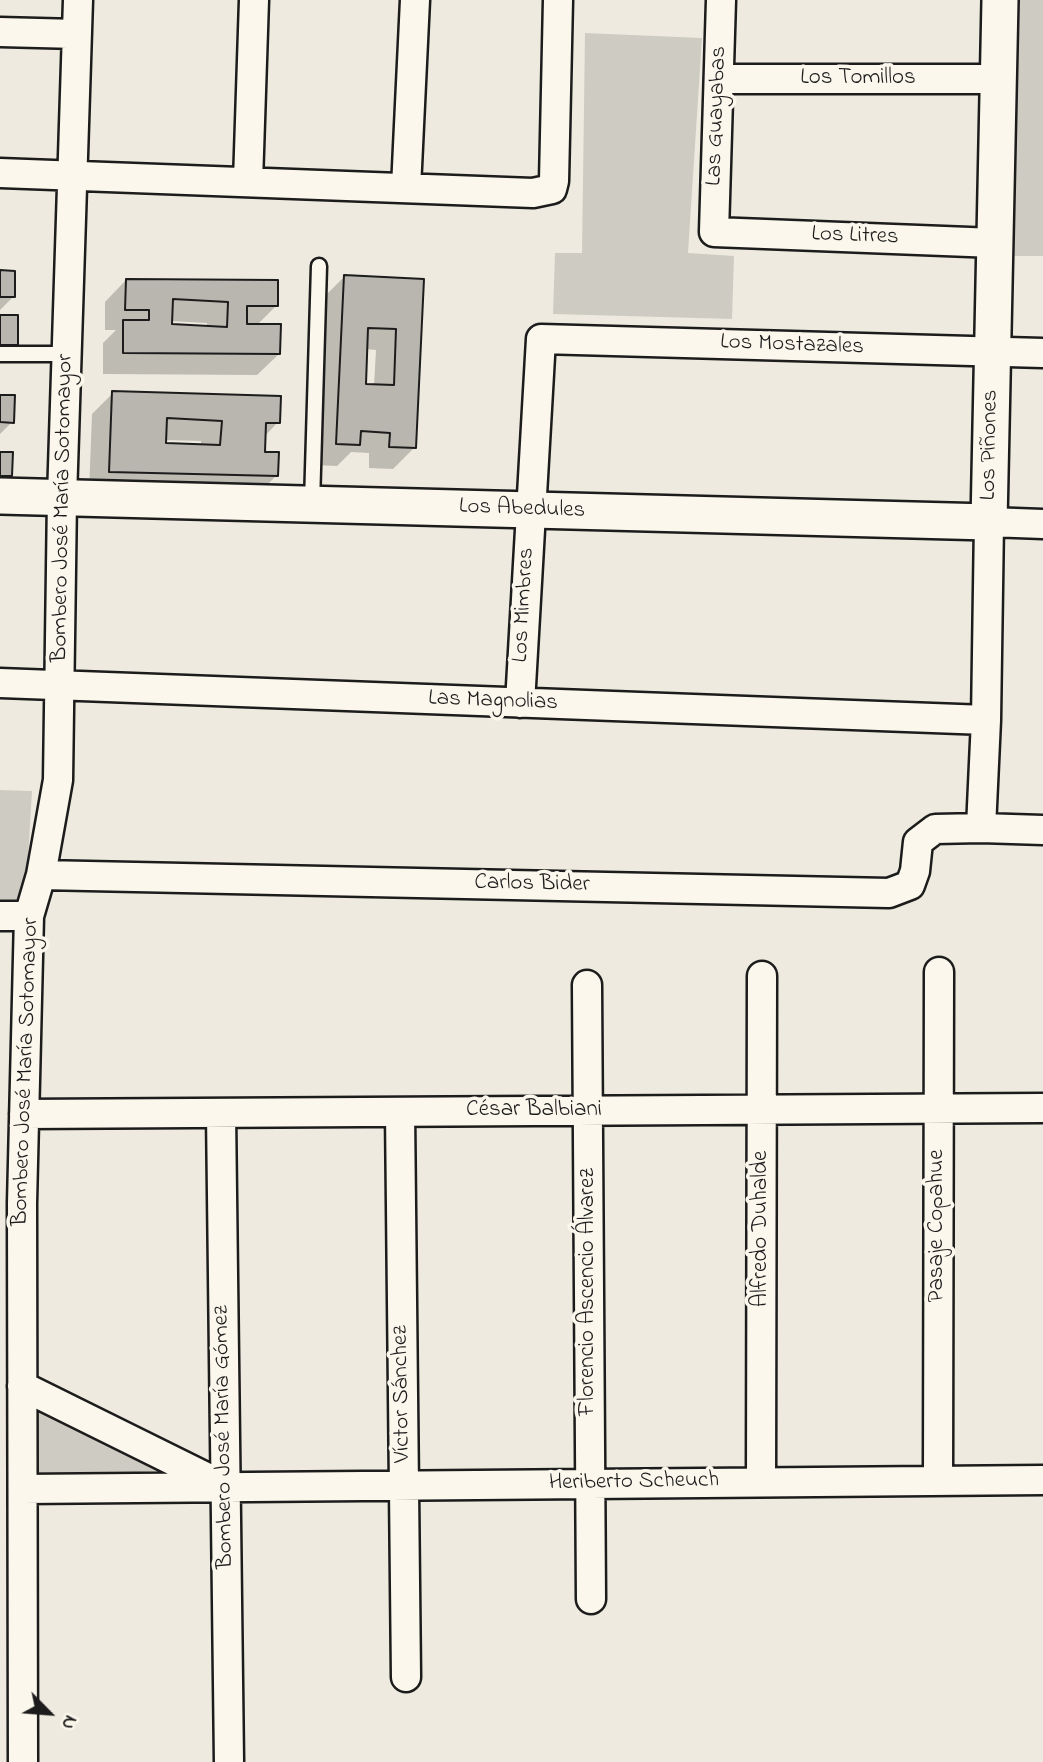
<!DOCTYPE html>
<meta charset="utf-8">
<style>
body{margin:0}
#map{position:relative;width:1043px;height:1762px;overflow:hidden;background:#eeeadf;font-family:"Indie Flower",sans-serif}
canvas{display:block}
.north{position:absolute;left:14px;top:1678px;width:70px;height:70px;-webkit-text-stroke:5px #fbf7ec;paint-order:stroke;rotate:115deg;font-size:19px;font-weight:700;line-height:28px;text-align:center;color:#1c1c1c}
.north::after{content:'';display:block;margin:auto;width:24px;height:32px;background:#1c1c1c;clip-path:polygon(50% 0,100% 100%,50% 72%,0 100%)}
</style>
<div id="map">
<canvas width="1043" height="1762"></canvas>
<div class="north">N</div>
</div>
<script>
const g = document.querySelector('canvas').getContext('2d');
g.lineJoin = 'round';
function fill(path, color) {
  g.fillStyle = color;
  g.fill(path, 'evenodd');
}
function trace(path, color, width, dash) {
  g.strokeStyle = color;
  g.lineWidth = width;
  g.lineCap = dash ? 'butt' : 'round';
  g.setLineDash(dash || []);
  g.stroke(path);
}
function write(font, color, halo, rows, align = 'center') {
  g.font = font + ' "Indie Flower",sans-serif';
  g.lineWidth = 7;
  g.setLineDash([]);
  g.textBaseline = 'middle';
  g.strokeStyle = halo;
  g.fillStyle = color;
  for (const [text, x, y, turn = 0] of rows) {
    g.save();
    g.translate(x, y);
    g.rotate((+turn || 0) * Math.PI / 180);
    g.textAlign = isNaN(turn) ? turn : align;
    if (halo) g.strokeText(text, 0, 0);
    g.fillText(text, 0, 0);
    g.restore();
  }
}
const green = new Path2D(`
 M1013,0H1043V256H1010Z
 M585,33L702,38L688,253L734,256L732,319L553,314L555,253H582Z
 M0,790L32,791L26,893L8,906H0Z
 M22,1392L206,1491L23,1481Z`);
const shadow = new Path2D(`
 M0,272L13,297L0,310Z
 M344,277L423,281L415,447L393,469L369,468V453L351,452L337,466L315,465L323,298ZM366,349L376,350L374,386H364Z
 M126,280L276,306L256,326L279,354L257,375L103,374V343L116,330H105V302ZM170,321L207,323V328L170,326Z
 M0,317L16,345L0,361Z
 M113,393L278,422L264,437L263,454L276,476L255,497L89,492L92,414ZM164,440L201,441V446L164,445Z
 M0,397L12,422L0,434Z`);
const building = new Path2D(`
 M0,270L15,271V297H0Z
 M344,275L424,279L416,448L389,447L390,433L361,431L360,445L336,444ZM368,328L396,329L394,385L366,384Z
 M126,279L278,280V306H247V324H281L280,354L123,353V320H149V310H125ZM173,299L228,302L227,327L172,324Z
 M0,315H18V345H0Z
 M112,391L281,396L280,423H266L265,452H279L278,476L109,472ZM167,418L222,421L220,445L166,443Z
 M0,395H15L14,423L0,422Z
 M0,452H13L12,476H0Z`);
const service = new Path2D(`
 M0,354H67
 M312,503L319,266`);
const minor = new Path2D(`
 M721,0L714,232L995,243
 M0,32L77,34
 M719,79H997
 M0,173L533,193L552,189L554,181L558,0
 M248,182L254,0
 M406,188L415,0
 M1043,524L989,522L986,720L981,828L1043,830
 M0,683L986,720
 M520,703L541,339L1043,353
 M41,875L889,893L910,885L915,871L918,842L935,829L981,828
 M0,916H29
 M587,985L591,1599
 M400,1112L406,1677
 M221,1113L229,1762
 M24,1114L1043,1108
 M22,1386L220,1484
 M938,1480L939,972
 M761,1482L762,976
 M23,1489L1043,1480
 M23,1762L22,1203L29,916L41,875L58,780L62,498L78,0`);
const tertiary = new Path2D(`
 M0,496L989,522L1000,0`);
const streetNames = [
 ["Los Tomillos",858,79],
 ["Las Guayabas",718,116,-88],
 ["Los Litres",855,237,2],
 ["Los Mostazales",792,346,2],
 ["Los Piñones",991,445,-89],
 ["Bombero José María Sotomayor",64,508,-89],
 ["Los Abedules",522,510,2],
 ["Los Mimbres",525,605,-87],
 ["Las Magnolias",493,702,2],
 ["Carlos Bider",532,885,1],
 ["Bombero José María Sotomayor",27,1072,-88],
 ["César Balbiani",534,1111],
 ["Pasaje Copahue",938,1226,-90],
 ["Alfredo Duhalde",762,1229,-90],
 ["Florencio Ascencio Álvarez",589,1292,-90],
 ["Víctor Sánchez",403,1394,-91],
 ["Bombero José María Gómez",225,1437,-91],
 ["Heriberto Scheuch",634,1483,-1]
];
fill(green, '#ceccc2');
fill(shadow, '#0003');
fill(building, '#b9b6af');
trace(building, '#1c1c1c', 2);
trace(service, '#1c1c1c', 19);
trace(minor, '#1c1c1c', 33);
trace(tertiary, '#1c1c1c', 40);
trace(service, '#fbf7ec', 14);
trace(minor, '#fbf7ec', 28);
trace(tertiary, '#fbf7ec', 35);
write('23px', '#1c1c1c', '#fbf7ec', streetNames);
</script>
